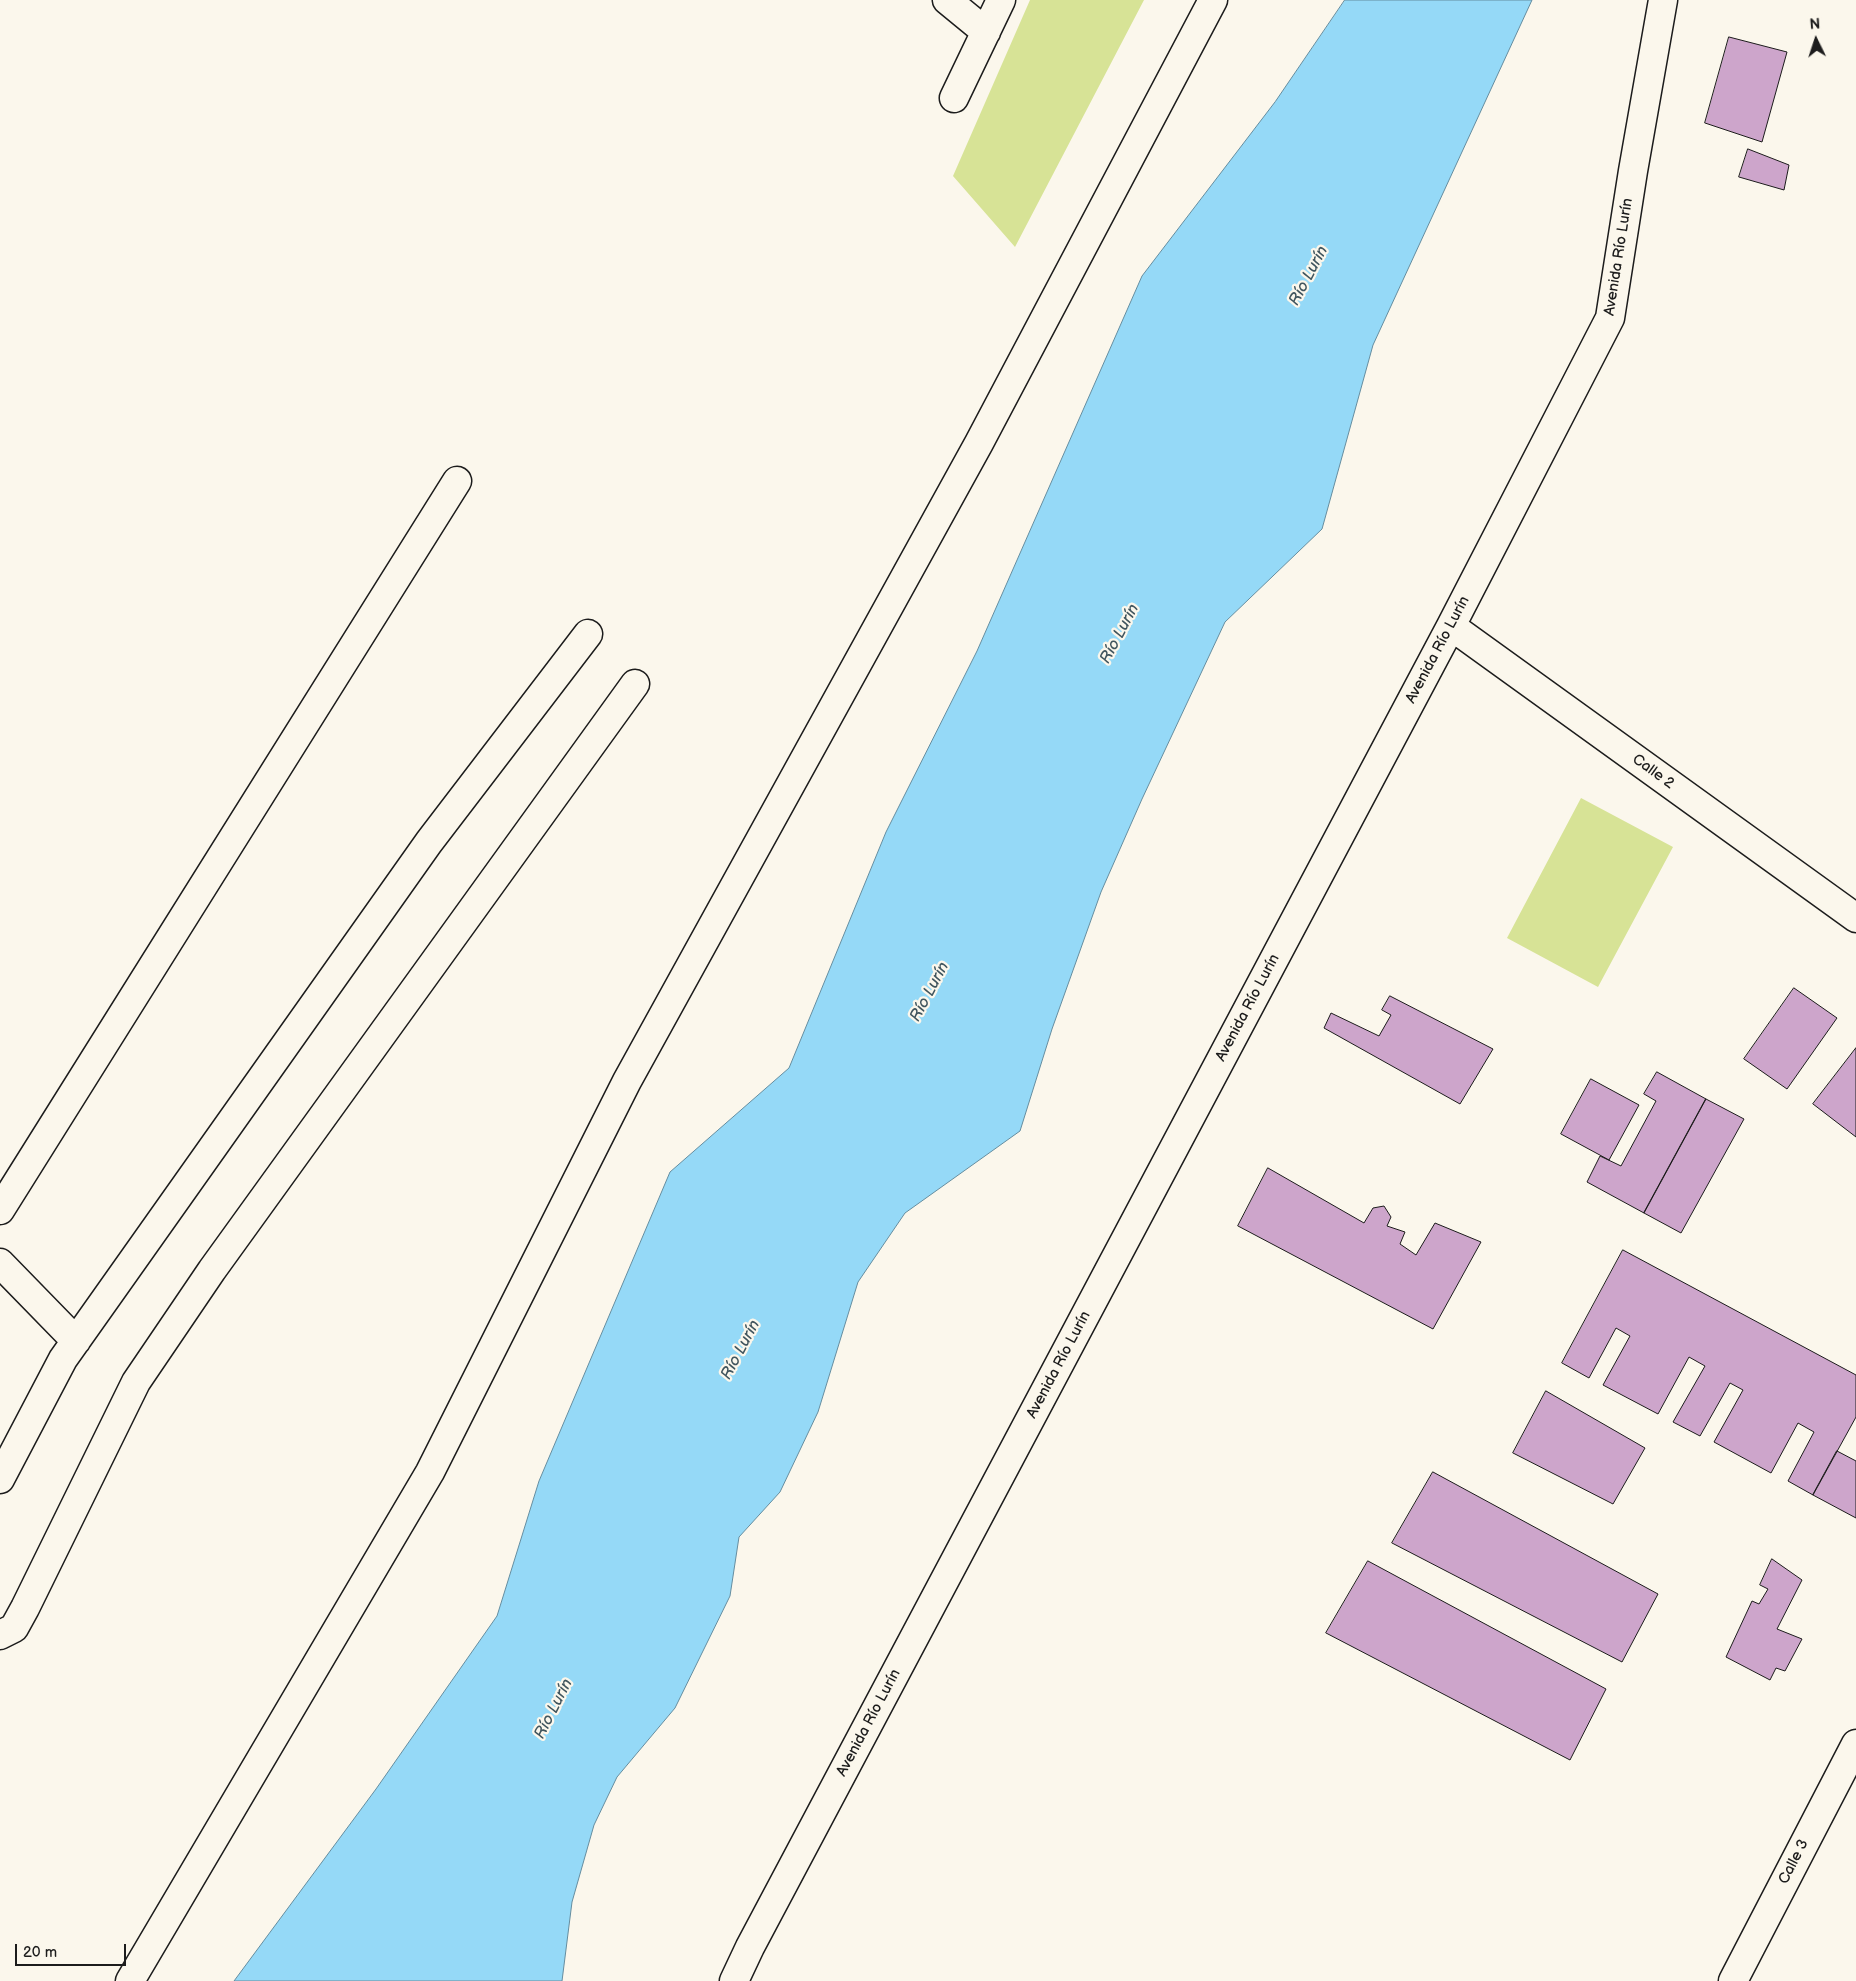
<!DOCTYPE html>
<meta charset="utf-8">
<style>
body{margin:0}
#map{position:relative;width:1856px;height:1981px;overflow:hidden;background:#fbf7ec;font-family:"Balsamiq Sans",sans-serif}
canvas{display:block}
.north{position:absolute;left:1791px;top:15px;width:50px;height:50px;-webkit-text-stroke:4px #fbf7ec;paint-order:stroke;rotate:356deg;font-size:14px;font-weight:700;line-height:20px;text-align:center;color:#1c1c1c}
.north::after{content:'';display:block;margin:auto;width:18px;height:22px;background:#1c1c1c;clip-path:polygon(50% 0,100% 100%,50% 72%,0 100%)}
.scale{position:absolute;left:15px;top:1944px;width:111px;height:22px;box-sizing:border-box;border:2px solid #1c1c1c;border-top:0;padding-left:6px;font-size:15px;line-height:18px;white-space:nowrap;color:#1c1c1c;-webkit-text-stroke:4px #fbf7ec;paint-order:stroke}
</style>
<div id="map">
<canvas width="1856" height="1981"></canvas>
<div class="north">N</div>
<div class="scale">20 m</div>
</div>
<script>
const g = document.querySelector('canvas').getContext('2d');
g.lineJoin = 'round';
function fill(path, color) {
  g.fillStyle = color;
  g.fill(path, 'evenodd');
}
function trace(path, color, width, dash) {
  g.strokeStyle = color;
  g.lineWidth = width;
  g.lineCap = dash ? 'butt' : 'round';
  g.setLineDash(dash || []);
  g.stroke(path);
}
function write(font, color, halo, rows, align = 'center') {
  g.font = font + ' "Balsamiq Sans",sans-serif';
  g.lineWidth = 4.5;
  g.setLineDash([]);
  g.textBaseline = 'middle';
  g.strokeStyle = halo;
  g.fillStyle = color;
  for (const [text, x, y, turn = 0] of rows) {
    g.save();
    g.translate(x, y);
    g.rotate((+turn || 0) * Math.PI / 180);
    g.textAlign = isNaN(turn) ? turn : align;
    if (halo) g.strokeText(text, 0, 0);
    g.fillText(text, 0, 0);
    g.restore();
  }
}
const green = new Path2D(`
 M1030,0H1144L1015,247L953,176Z
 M1581,798L1673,847L1598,987L1507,938Z`);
const water = new Path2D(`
 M1345,0H1532L1373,345L1322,529L1225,622L1142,799L1101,892L1052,1029L1020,1131L905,1213L858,1282L818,1412L780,1492L739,1537L730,1596L675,1708L617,1777L594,1825L572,1902L562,1981H234L376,1789L497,1616L539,1481L670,1172L789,1068L886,832L977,651L1142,276L1275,102Z`);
const building = new Path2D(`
 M1729,37L1787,52L1762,142L1705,123Z
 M1748,149L1789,165L1784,190L1739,177Z
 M1794,988L1837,1018L1787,1089L1744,1059Z
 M1390,996L1493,1049L1460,1104L1324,1028L1331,1013L1379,1036L1391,1015L1382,1010Z
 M1856,1048V1137L1813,1104Z
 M1657,1072L1706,1099L1644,1213L1587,1182L1600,1156L1621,1166L1656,1101L1644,1094Z
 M1591,1079L1639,1105L1609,1160L1561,1134Z
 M1706,1099L1744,1119L1681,1233L1644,1213Z
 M1268,1168L1364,1223L1373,1208L1384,1206L1391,1217L1387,1226L1405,1232L1400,1244L1416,1255L1435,1223L1481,1242L1433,1329L1238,1226Z
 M1623,1250L1856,1375V1417L1813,1495L1788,1481L1814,1432L1798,1423L1771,1473L1714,1442L1743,1390L1730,1383L1700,1436L1673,1422L1705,1366L1689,1357L1658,1414L1603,1385L1630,1336L1616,1328L1589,1378L1562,1363Z
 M1546,1391L1645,1448L1613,1504L1513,1453Z
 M1837,1451L1856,1461V1518L1813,1495Z
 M1433,1472L1658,1594L1622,1662L1392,1543Z
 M1772,1559L1802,1580L1777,1629L1802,1639L1785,1671L1776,1668L1770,1680L1726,1657L1752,1601L1759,1604L1768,1589L1760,1585Z
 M1368,1561L1606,1689L1570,1760L1326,1633Z`);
const minor = new Path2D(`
 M947,0L986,32
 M954,98L1001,0
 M1451,626L1856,918
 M0,1210L457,481
 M0,1263L76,1341
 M0,1479L63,1359L429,842L588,634
 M0,1635L14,1628L25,1608L136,1382L212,1270L635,684
 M130,1981L430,1472L627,1081L979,443L1213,0
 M734,1981L750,1947L1451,626L1610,318L1633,171L1663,0
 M1733,1981L1856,1744`);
const streetNames = [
 ["Avenida Río Lurín",1619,257,-81],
 ["Avenida Río Lurín",1438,650,-62],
 ["Calle 2",1653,772,36],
 ["Avenida Río Lurín",1248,1008,-62],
 ["Avenida Río Lurín",1059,1365,-62],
 ["Avenida Río Lurín",869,1723,-62],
 ["Calle 3",1794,1862,-63]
];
const waterNames = [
 ["Río Lurín",1309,276,-62],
 ["Río Lurín",1120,634,-62],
 ["Río Lurín",930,992,-62],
 ["Río Lurín",741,1350,-62],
 ["Río Lurín",554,1709,-63]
];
fill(green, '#d7e396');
fill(water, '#95d9f7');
trace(water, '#658d9f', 1);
fill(building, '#cda5cb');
trace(building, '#1c1c1c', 1);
trace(minor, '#1c1c1c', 31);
trace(minor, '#fbf7ec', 28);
write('15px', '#1c1c1c', '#fbf7ec', streetNames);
write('italic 16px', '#40555e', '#fbf7ec', waterNames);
</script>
